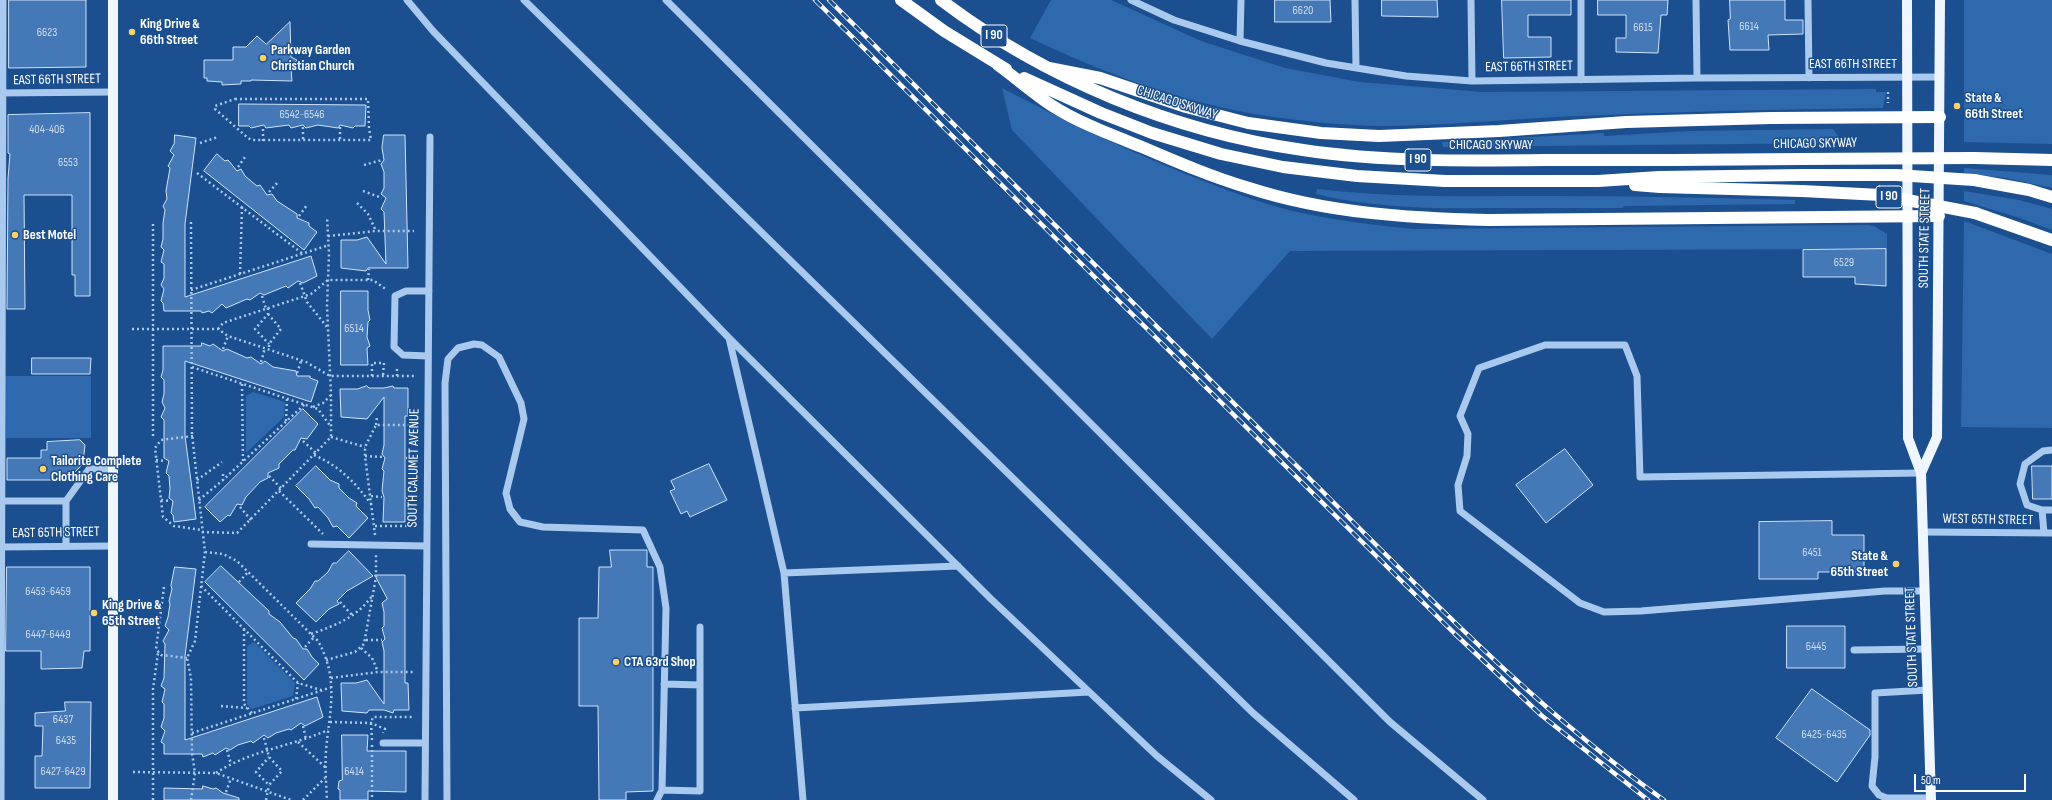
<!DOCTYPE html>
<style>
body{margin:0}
#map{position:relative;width:2052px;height:800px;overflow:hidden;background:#1b4f8f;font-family:"Sofia Sans Condensed",sans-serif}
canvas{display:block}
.scale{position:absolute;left:1914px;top:774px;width:112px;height:18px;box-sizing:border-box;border:2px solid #fff;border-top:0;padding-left:5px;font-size:12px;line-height:14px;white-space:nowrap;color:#fff;-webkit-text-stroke:3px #1b4f8f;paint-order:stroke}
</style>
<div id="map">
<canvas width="2052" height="800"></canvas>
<div class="scale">50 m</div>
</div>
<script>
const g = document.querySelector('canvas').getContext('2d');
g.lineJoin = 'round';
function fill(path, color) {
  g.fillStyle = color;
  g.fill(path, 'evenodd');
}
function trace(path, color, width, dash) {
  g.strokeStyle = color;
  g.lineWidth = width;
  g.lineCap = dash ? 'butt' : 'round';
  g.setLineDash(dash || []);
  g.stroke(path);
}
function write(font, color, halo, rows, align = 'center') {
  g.font = font + ' "Sofia Sans Condensed",sans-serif';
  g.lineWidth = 3;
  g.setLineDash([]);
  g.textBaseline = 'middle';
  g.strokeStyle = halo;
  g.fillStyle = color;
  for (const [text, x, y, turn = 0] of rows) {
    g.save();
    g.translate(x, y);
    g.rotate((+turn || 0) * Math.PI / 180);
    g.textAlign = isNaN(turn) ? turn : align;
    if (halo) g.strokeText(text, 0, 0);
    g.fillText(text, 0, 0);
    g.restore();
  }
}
const green = new Path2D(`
 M1051,0H1111L1201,41L1285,68L1360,82L1483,92L1876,89V92H1886L1883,108C1774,109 1665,112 1557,117C1497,120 1437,126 1378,126C1339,125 1299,121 1261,115C1180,102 1104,73 1030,38Z
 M1964,0H2052V144L1964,142Z
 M1002,88C1069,123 1136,155 1206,182C1237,194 1269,206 1302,213C1338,221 1375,225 1413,229L1868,225L1874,226L1887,234V249L1290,251L1212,339L1012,130Z
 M1833,129L1843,143L1443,147L1442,142L1604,133V136L1690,131Z
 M1964,168L2052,175V188L2006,178L1964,173Z
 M1317,189C1393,198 1471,196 1547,196C1630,196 1713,198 1795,200V204L1624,206L1623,208C1580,208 1536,208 1492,208C1433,209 1374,208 1316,194Z
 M1964,191L2019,200L2052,209V230L2020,218L1964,201Z
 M1964,221L2052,254V428L1961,427Z
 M5,376H91V438H6Z
 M253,392L285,402L284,417L246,453V396Z
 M254,642L295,683L293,696L252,709L247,704V646Z`);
const building = new Path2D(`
 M9,0H86V67L9,68Z
 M1275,0H1330L1331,22H1275Z
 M1382,0H1437L1438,17L1382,16Z
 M1502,0H1571V15H1528V37H1551V57L1504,58Z
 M1598,0H1668L1667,15H1661L1658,53L1616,52V38H1626V15H1598Z
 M1730,0H1785V20H1803V34L1768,35L1769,50H1730L1728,20L1730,19Z
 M290,22L291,57L297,60L291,68L292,81L251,80V81H241V84L222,85V82L207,81V78H204V60H233V47H246L257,36L266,44Z
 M239,104L366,105L365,126H355L353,128L340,125L338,128L318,125L306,128L303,125L291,128L289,125L266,128L264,125L251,128L249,126H239Z
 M90,113V296H75V275H72V195H24L25,309H7L8,178L10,154L8,153V115Z
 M175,135L196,138L185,224V297L311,256L317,276L303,283L298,281L288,288L286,286L264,295L260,293L250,300L247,299L226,308L222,304L212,313L209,311L202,313L201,311H164L163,303L161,301L164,289L161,285L164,278V264L161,262L164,250L161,247L163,239V223L165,210L163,206L167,199L166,191L170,168L168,166L174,155L170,151L174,144Z
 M384,135H405L408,268H368L366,271L341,268V240H357L367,237L386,264L384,212L381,209L386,198L381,194L384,188V172L381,164L384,160L382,148Z
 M217,154L225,161L228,160L237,171L241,169L245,176L257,186L260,185L267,195L272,194L277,201L297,214V218L309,223V226L317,232L304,250L204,171Z
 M1886,249V286L1855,284V277H1803V250Z
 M341,291H368V310L370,320L368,322L367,337L370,346L367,348L368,365H341Z
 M202,343L210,346L213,344L223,351L227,349L247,358L251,357L261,364L265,361L273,367L296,371L297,376H310V378L318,381L311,402L185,361V436L196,519L174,522L173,515L171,513L173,501L169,498L170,489L169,476L166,473L169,461L164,458V420L161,417L165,408L162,402L164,394V380L161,377L163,370V346H201Z
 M32,358H91L90,374H32Z
 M367,386L369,388H384L393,386L394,388H408V416H405V522H383L384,497L382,491L384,471L382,469L385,458L382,454L384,445V397L367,419L341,417L340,389H357Z
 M303,409L318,424L307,439L301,438L295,450H293L279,464V468L268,473V478L260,482L246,497L242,505L237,504L230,516L228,515L220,522L205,507Z
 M80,440L85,445L83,464L67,480H7V458H41V450H47V442Z
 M1565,449L1593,485L1546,523L1516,485Z
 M709,464L727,500L690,517L687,511L681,514L670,491L675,489L671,481Z
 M316,466L330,480L339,484V488L349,498L357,503L356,506L368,518L349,538L337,526L333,527L328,518L318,507L315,508L309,499L296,486Z
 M2032,466H2052V499H2033Z
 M1832,521V535H1864V572H1818V579H1759V522Z
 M610,550H647V567H653V791L626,792V800H599L598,706H579V618H598L599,567H611Z
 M349,551L373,576L347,591L337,601L339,604L329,609L316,622L296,603L310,589L315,581H318L328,572L333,563H336Z
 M221,566L269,611V614L280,622L293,638L296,639L303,649H307L312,657L319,664L304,680L205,582Z
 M7,567H90V651H84L82,668L41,669V651H6Z
 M175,567L196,569L185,656V740L317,697L323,717L305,726L301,723L291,730L289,729L276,733L268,738L264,735L253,743L251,741L238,745L230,750L226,748L215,755L213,753L203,757L202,754H164V744L161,742L165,731L161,727L164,718V704L162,702L165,689L161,686L164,678L165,644L163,641L169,630L165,626L168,617L170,604L169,601L172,589L171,586Z
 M375,575H405V683H408L409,710H394L393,713L384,710H369L367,713L342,711L341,683H356L367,680L384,704V651L382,642L385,639L382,628L384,626V612L382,603L387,599Z
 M1787,626H1845V668H1787Z
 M1812,689L1870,730V735L1837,782L1776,738Z
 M65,702H91L90,788H35V756H42L43,726H35V713L65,711Z
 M342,735H368L367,751H406V792L368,791V800H340V790L338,789L339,781L342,780Z
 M203,786L213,789L216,788L223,793L239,798V800H164V788L202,789Z`);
const path = new Path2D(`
 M1888,92V103
 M235,99H368L369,128L371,140H252L248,138L215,109V106Z
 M303,127V141
 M340,127V140
 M263,141V128
 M200,143L218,137
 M364,165L382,160
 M238,167L245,157
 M197,173L303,254
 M363,191L382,198
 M269,192L278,182
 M357,203L368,214L376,231
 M299,216L307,205
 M191,222L192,434L205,552L195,641L187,658L191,678L192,753L195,773L191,800
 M328,236L376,231H414
 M240,274L242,207
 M368,280L369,269
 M300,283L307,302L327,327
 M191,290L329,245
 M262,296L266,309
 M268,308V314L255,329L269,344
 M268,314L281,329L269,344V350
 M132,329H218L228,336L306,362L330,376H414
 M218,329L223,323L311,294L328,280H373L387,290
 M223,349L228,336
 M261,362L265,348
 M192,367L318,409L331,427
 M297,373L301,361
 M372,376V363H384L383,376
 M397,376V369
 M242,384L243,461
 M313,407L323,403L331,395
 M286,421L287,399
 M376,425L377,417
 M153,436V224
 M193,436L161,440L155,448L163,517L174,526L202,530
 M331,437L365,447
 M303,441L316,453
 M314,455C339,466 355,482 371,504
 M365,456L383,457
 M406,458H414
 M156,460L166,461
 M223,474V480
 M269,476L281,488
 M197,480L222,462
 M279,491L323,534
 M371,496L382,497
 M406,498H414
 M161,500L170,501
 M199,500L223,480L305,404
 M240,507L251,520
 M375,526H414
 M202,532L237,533L331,437V394L327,306L329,254L327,217
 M375,535L365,456V447L376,425H414
 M205,552L223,554L237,561L314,637C320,642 322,649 325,656C337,688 329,717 326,750C325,767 326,783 327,800
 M239,582L248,572
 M201,586L298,683L321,690
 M164,587L156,649L161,655L187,658
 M340,602L353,616
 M244,629V704L252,713
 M311,634C336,625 356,618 372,596
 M366,640H382
 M305,647L314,637
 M361,648L372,658L378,672
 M326,660L355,652L364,644L376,577V554
 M331,678L378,672H414
 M296,699L298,683
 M221,706L247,708
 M330,722L371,723L385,729L383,733
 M303,726L306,739
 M192,733L332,687
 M264,738L269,757L282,771L269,785L256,772L269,757
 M372,740L371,723L373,717H414
 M298,742L325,767
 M372,745V800
 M227,750L231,764
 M133,772L216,773L291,800
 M216,773C249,751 292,746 328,730
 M226,792L231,778
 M153,800V689L158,653
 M266,800L269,785
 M303,800L325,778`);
const minor = new Path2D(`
 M407,0L433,31L729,338L991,599L1157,756L1211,800
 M524,0L1253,713L1354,800
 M666,0L1390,722L1483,800
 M1131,0L1174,20L1240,41L1326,63L1406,76L1472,81L1697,78L1940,77
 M1355,0L1356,68
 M1471,0L1472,81
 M1581,0V80
 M1696,0L1697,78
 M1808,0L1809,78
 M1240,41L1241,0
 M0,93L113,92
 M729,338L784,573L803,800
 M428,356L403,355L394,347L395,296L406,291H429
 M1921,473L1640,477L1637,376L1625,345H1545L1479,368L1460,416L1468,434L1467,456L1458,485L1460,511L1580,603L1604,612L1641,611L1885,591H1925
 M2,501H66V546
 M66,501L89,469H113
 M2042,510H2052
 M1923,532L2052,533
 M2044,533L2042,510L2027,505L2020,484L2025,464L2043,451L2052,450
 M311,544L426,546
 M0,547L113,546
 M784,573L958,566
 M1854,650L1927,649
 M664,684L700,685
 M1928,690L1875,693V757L1872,786L1879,795L1887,798H1931
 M795,708L1089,692
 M383,743H425
 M662,790L700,791V627
 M1,800L3,0
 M425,800L430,137
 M447,800L445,383L448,359L458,348L474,344L482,345L499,357L521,403L524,419L506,493L510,509L520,522L543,527L643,530L660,567L666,608L662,790L657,800`);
const major = new Path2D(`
 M113,0V800
 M1907,0L1908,438L1921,473L1931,800
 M1921,473L1937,437L1940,0`);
const highway = new Path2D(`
 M901,0L944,31L1006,69
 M941,0C1045,79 1174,132 1303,150C1383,162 1465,161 1545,160C1631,160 1716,160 1802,159
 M998,65C1016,78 1033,93 1051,105C1079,123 1112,135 1142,147C1177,162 1212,177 1249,188C1326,213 1408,218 1488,220L1939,216
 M1049,68L1100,78L1186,107L1248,123L1321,133L1379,136L1499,131L1626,122L1771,118L1940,117
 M1024,78L1101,113L1152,133L1221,154L1283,167L1357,176L1445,181H1598L1659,177L1802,175
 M1974,158L2052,160
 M1974,180L2029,190L2052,197
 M1635,185L1660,187L1802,191
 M1975,213L2052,240`);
const rail = new Path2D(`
 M815,0L1455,634L1541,715L1648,800
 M829,0C990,160 1150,321 1311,480C1424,592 1534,708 1664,800`);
const highwayBridge = new Path2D(`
 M1802,159L1974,158
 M1802,175H1896L1974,180
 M1802,191L1881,195L1975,213`);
const markers = [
 [132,32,4,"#ffd166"],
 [263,58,4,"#ffd166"],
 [1957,106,4,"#ffd166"],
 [15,235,4,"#ffd166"],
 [43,469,4,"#ffd166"],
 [1896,564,4,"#ffd166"],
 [94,613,4,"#ffd166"],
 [616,662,4,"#ffd166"]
];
const numberNames = [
 ["6620",1303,11],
 ["6614",1749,27],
 ["6615",1643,28],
 ["6623",47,33],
 ["6542-6546",302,115],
 ["404-406",47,130],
 ["6553",68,163],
 ["6529",1844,263],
 ["6514",354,329],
 ["6451",1812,553],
 ["6453-6459",48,592],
 ["6447-6449",48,635],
 ["6445",1816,647],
 ["6437",63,720],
 ["6425-6435",1824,735],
 ["6435",66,741],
 ["6427-6429",63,772],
 ["6414",354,772]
];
const shields = [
 [994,36,26],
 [1418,160,26],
 [1889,197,26]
];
const shieldNames = [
 ["I 90",994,36],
 ["I 90",1418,160],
 ["I 90",1889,197]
];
const poiNames = [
 ["King Drive &",140,24],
 ["66th Street",140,40],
 ["Parkway Garden",271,50],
 ["Christian Church",271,66],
 ["State &",1965,98],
 ["66th Street",1965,114],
 ["Best Motel",23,235],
 ["Tailorite Complete",51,461],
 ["Clothing Care",51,477],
 ["State &",1888,556,"right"],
 ["65th Street",1888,572,"right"],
 ["King Drive &",102,605],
 ["65th Street",102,621],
 ["CTA 63rd Shop",624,662]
];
const streetNames = [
 ["EAST 66TH STREET",1853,64],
 ["EAST 66TH STREET",1529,67,-1],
 ["EAST 66TH STREET",57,80,-1],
 ["CHICAGO SKYWAY",1177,103,18],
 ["CHICAGO SKYWAY",1815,144,-1],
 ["CHICAGO SKYWAY",1491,145],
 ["SOUTH STATE STREET",1925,238,-89],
 ["SOUTH CALUMET AVENUE",414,468,-89],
 ["WEST 65TH STREET",1988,520,1],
 ["EAST 65TH STREET",56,533,-1],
 ["SOUTH STATE STREET",1912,637,-92]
];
fill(green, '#2e69ad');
fill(building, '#4478b7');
trace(building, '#cfe3fa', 1);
trace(path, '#a9c9ee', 2.5, [2, 3]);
trace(minor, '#a9c9ee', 7);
trace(major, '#f0f6ff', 10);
trace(highway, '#fff', 12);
trace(rail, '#fff', 4.5);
trace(rail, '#1b4f8f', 3, [9]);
trace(highwayBridge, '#fff', 12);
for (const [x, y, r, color] of markers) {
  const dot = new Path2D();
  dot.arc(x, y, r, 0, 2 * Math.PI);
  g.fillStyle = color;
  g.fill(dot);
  trace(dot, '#1b4f8f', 1.5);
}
write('12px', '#d0dded', null, numberNames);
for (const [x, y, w] of shields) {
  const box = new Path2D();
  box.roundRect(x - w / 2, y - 11, w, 22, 3);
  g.fillStyle = '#1b4f8f';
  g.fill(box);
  trace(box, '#fff', 1);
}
write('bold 13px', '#fff', null, shieldNames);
write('bold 14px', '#fff', '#1b4f8f', poiNames, 'left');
write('14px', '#fff', '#1b4f8f', streetNames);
</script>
